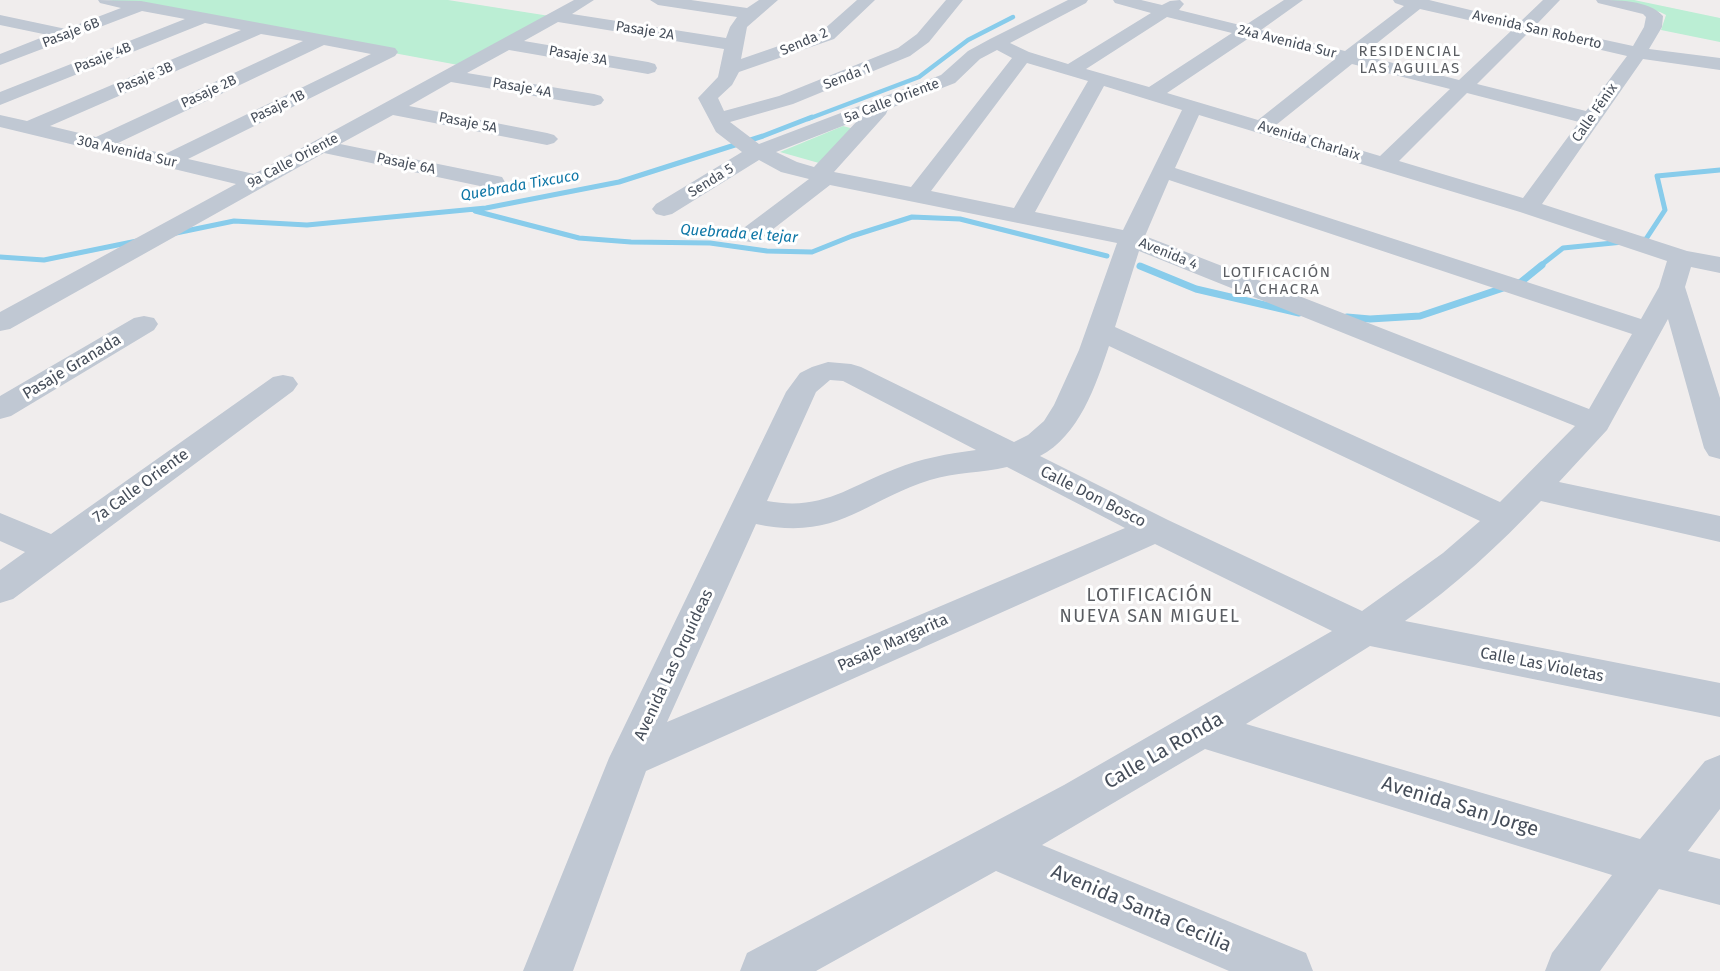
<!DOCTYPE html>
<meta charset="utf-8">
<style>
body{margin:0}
canvas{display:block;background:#f0eded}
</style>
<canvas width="1720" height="971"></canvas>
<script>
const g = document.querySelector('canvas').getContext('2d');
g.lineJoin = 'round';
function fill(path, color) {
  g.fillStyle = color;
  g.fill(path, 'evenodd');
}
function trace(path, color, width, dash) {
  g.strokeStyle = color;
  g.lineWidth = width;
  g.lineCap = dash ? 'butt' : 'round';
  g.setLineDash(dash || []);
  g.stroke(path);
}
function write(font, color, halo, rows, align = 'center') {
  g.font = font + ' "Fira Sans",sans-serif';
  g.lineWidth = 6;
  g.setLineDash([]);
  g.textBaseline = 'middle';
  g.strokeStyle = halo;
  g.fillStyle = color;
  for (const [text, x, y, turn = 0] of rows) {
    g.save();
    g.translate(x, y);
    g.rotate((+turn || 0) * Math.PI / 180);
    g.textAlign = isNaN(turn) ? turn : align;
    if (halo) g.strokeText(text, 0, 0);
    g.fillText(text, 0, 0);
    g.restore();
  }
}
const green = new Path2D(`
 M108,0H448L556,17L469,67Z
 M1609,0H1634L1720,18V42L1661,30L1666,15L1660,12Z
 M843,126L854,129L826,165L780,152Z`);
const streamFar2 = new Path2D(`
 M808,119L919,77L968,40L1013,17`);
const streamFar1 = new Path2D(`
 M475,211L579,238L631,242L710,243L767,251L812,252L852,236L912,217L960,219L1107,256
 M176,233L234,221L307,225L486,208L619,182L763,136L812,117
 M1638,240L1646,239L1665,210L1657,176L1720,170
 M0,257L44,260L137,241
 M1540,266L1563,248L1623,242`);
const stream = new Path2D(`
 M1140,266L1196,289L1299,313
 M1347,317L1370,319L1420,316L1521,282L1542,265`);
const minor = new Path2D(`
 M98,0L141,1L395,48L398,52L395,56L188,159L254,174L574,0H594L572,14L726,38L730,27L737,17L658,5L650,0H691L747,8L759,0H778L747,27L741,59L822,31L857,0H875L834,39L739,72L732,85L718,98L724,111L779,96L898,48L917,34L946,0H963L929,42L910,56L793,104L730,122L759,144L941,75L968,51L990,39L1068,0H1088L1086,3L1010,43L1029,52L1068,64L1151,13L1115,3L1113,0H1141L1162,5L1170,1L1180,0L1184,4L1179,10L1244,26L1284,0H1303L1261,30L1345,51L1404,6L1395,3L1393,0H1429L1520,22L1543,0H1560L1536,25L1633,46L1644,27L1646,17L1643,14L1598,3L1596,0C1617,0 1649,0 1663,16L1662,27L1649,49L1720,58V70L1643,59L1542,204L1687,251L1720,257V273L1691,267L1685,287L1720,398V459L1709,456L1704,448L1668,319L1607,430L1559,482L1720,516V542L1541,501C1499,545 1455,586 1405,621L1720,683V717L1370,646L1246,724L1640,839L1705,761L1720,755V809L1688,851L1720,859V905L1659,889L1600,971H1545L1552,953L1612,875L1205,749L1042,845L1306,953L1313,971H1229L996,871L816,971H740L747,953L1064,785L1332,631L1155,544L646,771L573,971H523L609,758L786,392L800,373L812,367L828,362L851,364L861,367L1014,442L1028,435L1044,421L1054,405L1079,350L1117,243L830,185L759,240L750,242L741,240L738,235L741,230L809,179L781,172L759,160L672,214L664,216L656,214L652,209L656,204L742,152L716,132L698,98L718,77L724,49L558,22L524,41L648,62L655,64L657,68L655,72L648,74L509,50L467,73L594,94L601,96L604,100L601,104L594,106L451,82L409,106L547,133L554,135L558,139L554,143L547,145L393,115L340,144L502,177L505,182L502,187L494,189L324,153L10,329L0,331V312L236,184L0,127V115L27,121L241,30L205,23L0,105V92L185,19L142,11L0,65V54L48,35L0,25V15L66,29L121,8L100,3ZM1420,9L1512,30L1459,80L1362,55ZM1167,17L1232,33L1149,87L1086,69ZM1528,33L1627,56L1586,111L1477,84ZM261,34L303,41L96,137L50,126ZM1249,38L1335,59L1258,120L1167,93ZM324,45L371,54L165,154L118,143ZM997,50L1012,58L911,187L834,172L886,114L888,109L955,83L980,59ZM1027,63L1088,81L1014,208L931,191ZM1352,64L1450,89L1380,156L1276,125ZM1104,86L1182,110L1123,230L1035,212ZM1467,93L1579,122L1523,198L1399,161ZM1199,115L1520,212L1667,261L1659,287L1641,319L1175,168ZM858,120L814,167L797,162L776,152ZM1169,180L1632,334L1589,409L1145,236ZM1139,251L1575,426L1500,502L1115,327ZM1109,346L1480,521L1443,553L1362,611L1168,520L1040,456C1079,436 1096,385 1109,346ZM830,380L843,381L976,450C948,454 921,458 895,469C846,488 822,511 767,501L816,392ZM1007,467L1125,528L667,722L756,524C838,541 861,502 930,480C955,472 982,473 1007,467Z
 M144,316L154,318L158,324L154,330L11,416L0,419V396L134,318Z
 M283,375L293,377L298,384L293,391L13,599L0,603V570L25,552L0,541V513L51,534L273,377Z`);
const farStreetnames = [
 ["Avenida San Roberto",1537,30,13],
 ["Pasaje 2A",645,31,9],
 ["Pasaje 6B",71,33,-21],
 ["Senda 2",804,42,-23],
 ["24a Avenida Sur",1287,42,14],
 ["Pasaje 3A",578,56,10],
 ["Pasaje 4B",103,58,-22],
 ["Senda 1",847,77,-21],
 ["Pasaje 3B",145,78,-23],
 ["Pasaje 4A",522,88,10],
 ["Pasaje 2B",209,92,-25],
 ["5a Calle Oriente",892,101,-21],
 ["Pasaje 1B",278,107,-26],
 ["Calle Fénix",1595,113,-55],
 ["Pasaje 5A",468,123,11],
 ["Avenida Charlaix",1309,141,17],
 ["30a Avenida Sur",127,152,13],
 ["9a Calle Oriente",293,161,-28],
 ["Pasaje 6A",406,164,12],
 ["Senda 5",711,181,-32],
 ["Avenida 4",1168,254,22]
];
const farNeighbourhoodnames = [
 ["RESIDENCIAL",1410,52],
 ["LAS AGUILAS",1410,69],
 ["LOTIFICACIÓN",1277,273],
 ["LA CHACRA",1277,290]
];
const farWaternames = [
 ["Quebrada Tixcuco",520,186,-10],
 ["Quebrada el tejar",739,234,4]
];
const streetNames = [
 ["Pasaje Granada",72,367,-31],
 ["7a Calle Oriente",141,486,-36],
 ["Calle Don Bosco",1093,497,27],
 ["Pasaje Margarita",893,643,-24],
 ["Avenida Las Orquídeas",674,665,-65],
 ["Calle Las Violetas",1542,665,11]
];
const neighbourhoodNames = [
 ["LOTIFICACIÓN",1150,596],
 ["NUEVA SAN MIGUEL",1150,617]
];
const nearStreetnames = [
 ["Calle La Ronda",1164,751,-30],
 ["Avenida San Jorge",1460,807,17],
 ["Avenida Santa Cecilia",1141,909,23]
];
fill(green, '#bbeed4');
trace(streamFar2, '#88cceb', 4.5);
trace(streamFar1, '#88cceb', 5);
trace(stream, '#88cceb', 7);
fill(minor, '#c0c8d3');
write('14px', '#464e5a', '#fff', farStreetnames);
g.letterSpacing = '1.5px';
write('15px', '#5a5d62', '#fff', farNeighbourhoodnames);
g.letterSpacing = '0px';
write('italic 15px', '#0d76a6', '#fff', farWaternames);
write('16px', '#464e5a', '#fff', streetNames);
g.letterSpacing = '1.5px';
write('18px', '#5a5d62', '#fff', neighbourhoodNames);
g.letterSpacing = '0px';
write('20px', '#464e5a', '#fff', nearStreetnames);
</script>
